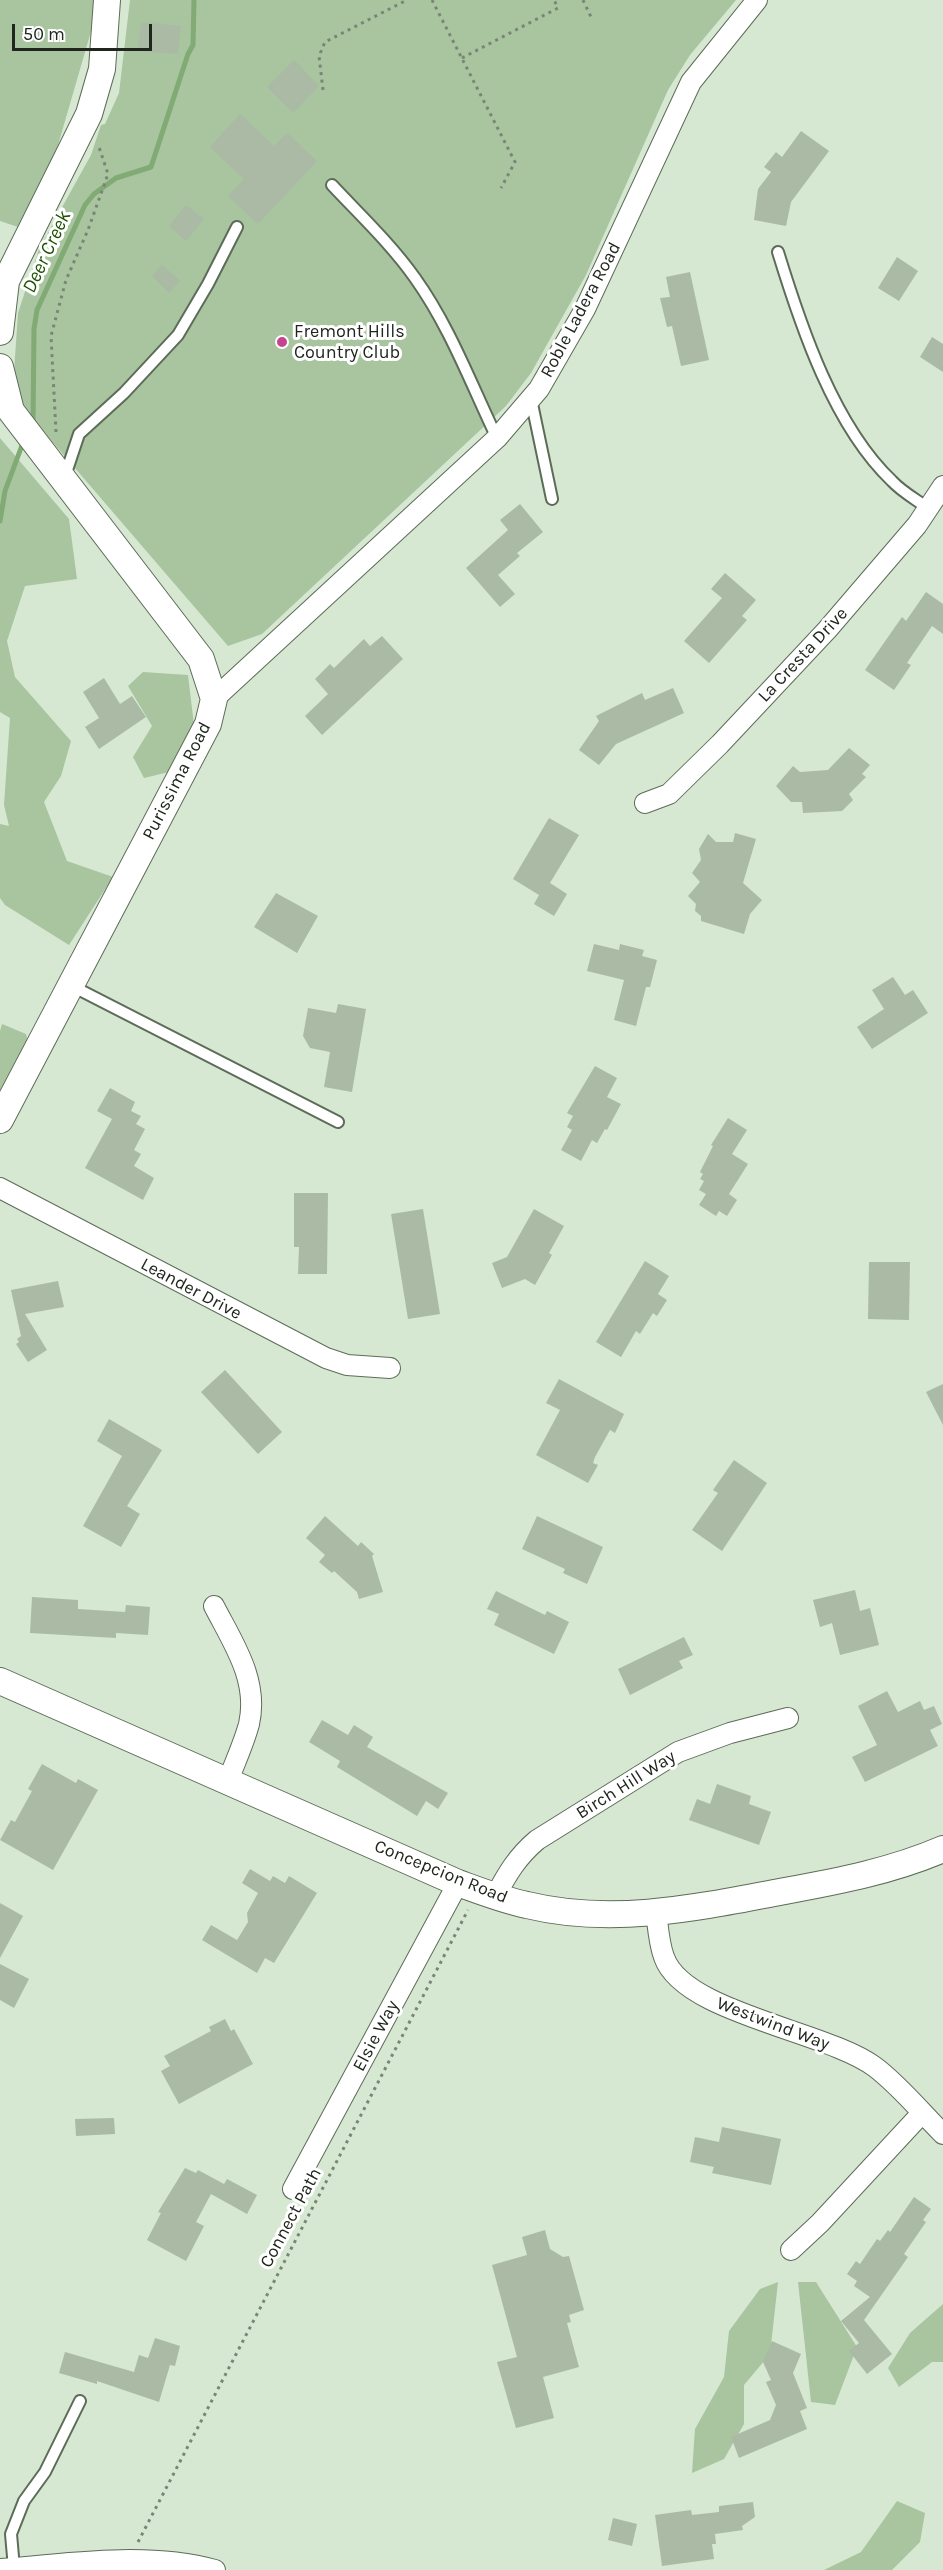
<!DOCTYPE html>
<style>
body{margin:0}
#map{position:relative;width:943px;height:2570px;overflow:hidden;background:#d6e8d1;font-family:Karla,sans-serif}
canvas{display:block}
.scale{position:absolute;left:12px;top:24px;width:140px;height:27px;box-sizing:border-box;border:3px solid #20261d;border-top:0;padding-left:8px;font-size:18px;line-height:21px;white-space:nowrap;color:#20261d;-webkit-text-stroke:4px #fff;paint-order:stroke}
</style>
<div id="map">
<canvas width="943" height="2570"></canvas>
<div class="scale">50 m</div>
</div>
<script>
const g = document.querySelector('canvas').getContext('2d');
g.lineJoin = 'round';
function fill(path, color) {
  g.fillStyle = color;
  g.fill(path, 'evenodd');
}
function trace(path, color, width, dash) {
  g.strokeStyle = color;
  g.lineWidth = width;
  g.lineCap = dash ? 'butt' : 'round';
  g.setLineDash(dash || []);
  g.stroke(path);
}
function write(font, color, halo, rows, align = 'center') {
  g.font = font + ' Karla,sans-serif';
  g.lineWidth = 6;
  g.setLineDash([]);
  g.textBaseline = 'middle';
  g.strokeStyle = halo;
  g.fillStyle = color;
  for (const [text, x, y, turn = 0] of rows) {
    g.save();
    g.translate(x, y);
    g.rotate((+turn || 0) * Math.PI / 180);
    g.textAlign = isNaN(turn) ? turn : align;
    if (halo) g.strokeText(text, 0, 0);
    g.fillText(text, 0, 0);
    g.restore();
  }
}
const green = new Path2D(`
 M0,0H96L92,28L56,152L21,228L0,221Z
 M130,0H736L690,55L668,90L586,275L531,373L506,406L262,634L228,646L25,410L14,372L18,313L39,249L91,155L101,125L105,124L119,93Z
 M0,438L69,519L77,579L25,586L7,641L15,677L71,741L61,776L44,802L67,861L113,877L69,945L5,905L0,898V824L9,826L4,805L10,718L0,712Z
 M143,672L188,675L194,725L169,772L144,778L133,757L152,726L128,686Z
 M2,1024L26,1034L30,1050L0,1092V1031Z
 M778,2282L770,2354L744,2385V2424L724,2459L692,2473L695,2429L724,2377L729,2331L760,2289Z
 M798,2282H816L857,2347L835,2405L811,2402Z
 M943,2304V2362H932L899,2387L888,2368L910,2333Z
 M897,2501L925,2513L920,2542L892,2570H824L861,2552Z`);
const stream = new Path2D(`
 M33,424L34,329L37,310L85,205L94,194L116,178L151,167L188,54L193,45L194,0
 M0,521L5,491L24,440`);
const building = new Path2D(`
 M141,22L181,26L178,54L138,51Z
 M294,60L319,86L293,113L267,87Z
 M240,114L274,146L287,133L317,161L258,224L228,196L244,179L210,147Z
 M801,131L829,151L791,202L786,226L754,220L758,189L771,172L764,167L776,152L782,157Z
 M186,205L204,219L186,241L169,226Z
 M897,257L918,271L899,301L878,288Z
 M162,265L180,281L169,293L152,276Z
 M690,272L709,360L681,366L672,326L667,327L660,298L670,297L666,277Z
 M932,337L943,344V372L920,357Z
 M520,504L543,532L517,553L520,556L498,575L515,594L500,607L466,568L508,530L500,520Z
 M725,573L756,600L742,616L747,620L709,663L684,641L722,598L711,589Z
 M926,592L943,604V634L932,626L907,663L911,665L894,690L865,670L902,617L906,621Z
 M382,636L403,659L322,735L305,716L328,694L315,679L330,664L334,668L364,639L370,646Z
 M104,678L120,704L132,696L146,717L99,749L85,727L99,718L83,692Z
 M673,688L684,713L616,744L599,765L579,750L599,721L596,716L642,693L645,700Z
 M849,748L870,765L862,774L866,777L849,794L853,800L842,811L803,813L802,802H791L776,786L793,766L800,772L828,770Z
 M549,818L579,835L550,883L567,894L554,916L534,904L539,895L513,879Z
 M735,833L756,839L743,883L762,900L750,914L744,934L701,921V916L695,911L696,904L688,896L700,882L692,873L701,860L699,849L708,834L716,842H733Z
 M276,893L318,916L297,953L254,927Z
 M594,944L619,950L620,944L644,950L642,956L657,960L650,987H646L636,1026L614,1020L624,980L587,971Z
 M893,977L905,995L913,990L928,1013L872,1049L857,1027L884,1009L872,990Z
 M338,1004L366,1009L352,1092L324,1087L330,1052L310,1048L303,1036L308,1008L336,1013Z
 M595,1066L617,1078L607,1097L621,1104L607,1130L605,1129L597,1143L592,1140L581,1161L561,1150L572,1130L567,1127L573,1116L567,1113Z
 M110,1088L135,1102L131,1111L141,1116L136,1124L145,1129L134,1150L141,1154L134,1166L154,1178L143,1200L85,1168L112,1119L97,1111Z
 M728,1118L747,1130L732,1154L748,1164L729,1194L737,1200L727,1216L719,1211L716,1216L699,1205L706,1194L699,1190L704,1181L700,1179L703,1174L700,1172L713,1146L711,1145Z
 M294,1193H328L327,1274H298L299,1247H294Z
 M423,1209L440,1314L408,1319L391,1214Z
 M534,1209L564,1226L549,1253L552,1255L535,1285L525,1279L502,1288L492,1263L507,1257Z
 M645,1261L669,1276L658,1294L667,1300L657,1316L653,1313L640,1334L636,1331L621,1357L596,1342Z
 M869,1262H910L909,1320L868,1319Z
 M58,1281L64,1307L25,1314L47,1350L28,1362L16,1344L19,1342L17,1339L21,1336L11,1290Z
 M225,1370L282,1432L258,1454L201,1392Z
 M559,1379L624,1414L615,1433L610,1430L595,1457L593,1463L598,1465L588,1483L536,1455L560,1410L546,1403Z
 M943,1384V1425L926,1392Z
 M109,1419L162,1450L127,1506L140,1514L121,1547L83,1526L122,1456L97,1441Z
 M734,1460L767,1483L722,1551L692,1530L718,1493L713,1490Z
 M325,1516L358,1546L361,1542L374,1554L372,1556L383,1592L359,1599L357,1592L334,1571L332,1573L319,1562L325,1555L306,1538Z
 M537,1516L603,1547L587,1584L563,1573L565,1569L522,1549Z
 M855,1590L860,1611L870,1608L879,1645L840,1655L832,1623L820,1627L813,1600Z
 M496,1591L545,1615L547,1611L569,1622L554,1654L494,1625L499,1614L487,1609Z
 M32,1597L78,1600V1609L125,1612L126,1605L150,1607L148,1635L116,1633V1638L30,1633Z
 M684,1637L693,1655L679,1661L683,1668L630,1695L618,1669Z
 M887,1691L898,1712L920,1701L924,1710L934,1706L942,1724L930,1730L938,1746L865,1782L852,1757L877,1745L858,1706Z
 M322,1720L348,1735L354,1725L373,1737L367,1747L448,1793L438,1809L426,1801L417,1816L337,1767L340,1761L309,1742Z
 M42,1764L76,1783L78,1779L98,1790L53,1870L0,1840L11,1820L15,1822L32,1791L28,1789Z
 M717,1784L751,1796L749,1804L771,1812L759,1845L689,1820L697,1799L710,1804Z
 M250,1869L270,1881L273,1876L285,1883L289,1876L317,1893L274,1963L265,1958L257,1973L202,1940L211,1925L237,1940L248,1922L247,1913L258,1893L242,1883Z
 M0,1903L23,1916L0,1958Z
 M0,1964L29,1979L14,2008L0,2000Z
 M225,2019L231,2031L234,2029L253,2064L179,2104L161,2071L170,2066L164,2056L211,2031L209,2027Z
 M114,2118L115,2134L76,2136L75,2119Z
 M722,2127L781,2139L771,2185L712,2173L714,2167L690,2162L695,2137L719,2142Z
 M185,2168L196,2173L198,2170L224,2184L227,2179L257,2195L247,2214L211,2194L196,2222L204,2226L186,2261L147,2240L161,2213L158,2212Z
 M914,2197L931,2209L923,2220L926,2222L904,2254L908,2257L864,2320L892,2354L867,2374L849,2351L859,2343L841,2321L870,2297L854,2286L857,2281L847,2274L856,2261L860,2264L877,2239L880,2241L888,2230L890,2232Z
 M545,2230L550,2249L563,2257L569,2256L584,2310L569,2315L571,2322L567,2323L579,2367L543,2377L554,2418L516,2428L497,2362L517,2357L492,2265L527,2255L522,2237Z
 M155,2338L180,2346L175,2366L170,2365L159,2402L97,2381V2384L59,2373L65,2352L134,2372L139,2355L148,2358Z
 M772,2341L801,2354L793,2373L807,2408L800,2411L807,2429L739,2458L731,2437L770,2420L776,2405L766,2382L771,2380L763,2362Z
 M753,2502L755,2517L742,2526L743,2530L715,2534L716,2544H712L714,2559L662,2566L655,2515L691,2510L692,2515L719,2512V2506Z
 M613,2518L637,2524L632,2546L608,2540Z`);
const path = new Path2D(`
 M432,0L515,162L501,188
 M583,0L591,17
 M462,58L558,8L554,0
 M323,90L319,56L325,42L407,0
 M56,432L51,336L66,280L88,230L108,174L98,144
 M138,2542L468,1910`);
const service = new Path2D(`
 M332,185C360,215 391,244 415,278C450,327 471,384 497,438
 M778,252C801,327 834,426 892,481C902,492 917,500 929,509
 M531,399L552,499
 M64,479L79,434L124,393L178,335L208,284L237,227
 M72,986L338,1122
 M14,2568L11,2534L24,2501L45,2472L80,2401`);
const minor = new Path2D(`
 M214,699L497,438L539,389L585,309L691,82L757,0
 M645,803L669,794L720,744L827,630L917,525L943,486
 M0,1188L326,1358L347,1365L390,1368
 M214,1606C233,1643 259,1680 249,1724C244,1743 235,1762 228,1781
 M495,1897C507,1874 517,1857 537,1840L678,1752L730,1733L788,1718
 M656,1912C658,1927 659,1944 664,1957C683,2013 827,2031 875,2067C899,2085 921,2112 943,2134
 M293,2189L458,1883
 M791,2250L820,2223L922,2113
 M0,2569C71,2564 145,2551 215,2570`);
const tertiary = new Path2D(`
 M0,332L6,281L89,114L102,69L107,0
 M0,367L11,411L201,659L214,699L208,724L0,1120
 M0,1681L458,1883C480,1891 503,1900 527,1905C613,1926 700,1907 785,1891C839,1881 892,1871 943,1849`);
const markers = [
 [282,342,6,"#c4448e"]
];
const streetNames = [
 ["Roble Ladera Road",581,310,-62],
 ["La Cresta Drive",803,655,-47],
 ["Purissima Road",177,781,-63],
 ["Leander Drive",191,1289,28],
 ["Birch Hill Way",626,1785,-32],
 ["Concepcion Road",441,1872,22],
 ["Westwind Way",773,2024,21],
 ["Elsie Way",376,2036,-62],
 ["Connect Path",291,2218,-62]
];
const poiNames = [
 ["Fremont Hills",294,332],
 ["Country Club",294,353]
];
const waterNames = [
 ["Deer Creek",47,252,-65]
];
fill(green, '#a8c59f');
trace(stream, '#81aa74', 5);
fill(building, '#aabaa5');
trace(service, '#5d6c58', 14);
trace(minor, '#5d6c58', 22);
trace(tertiary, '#5d6c58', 28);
trace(path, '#798575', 3, [3, 4.5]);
trace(service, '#fff', 10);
trace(minor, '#fff', 20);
trace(tertiary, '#fff', 26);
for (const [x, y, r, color] of markers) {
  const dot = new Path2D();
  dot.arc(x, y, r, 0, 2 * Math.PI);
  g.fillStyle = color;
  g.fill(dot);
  trace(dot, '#fff', 2);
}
write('18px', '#20261d', '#fff', streetNames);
write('18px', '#20261d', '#fff', poiNames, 'left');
write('italic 20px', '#1c5100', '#fff', waterNames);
</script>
